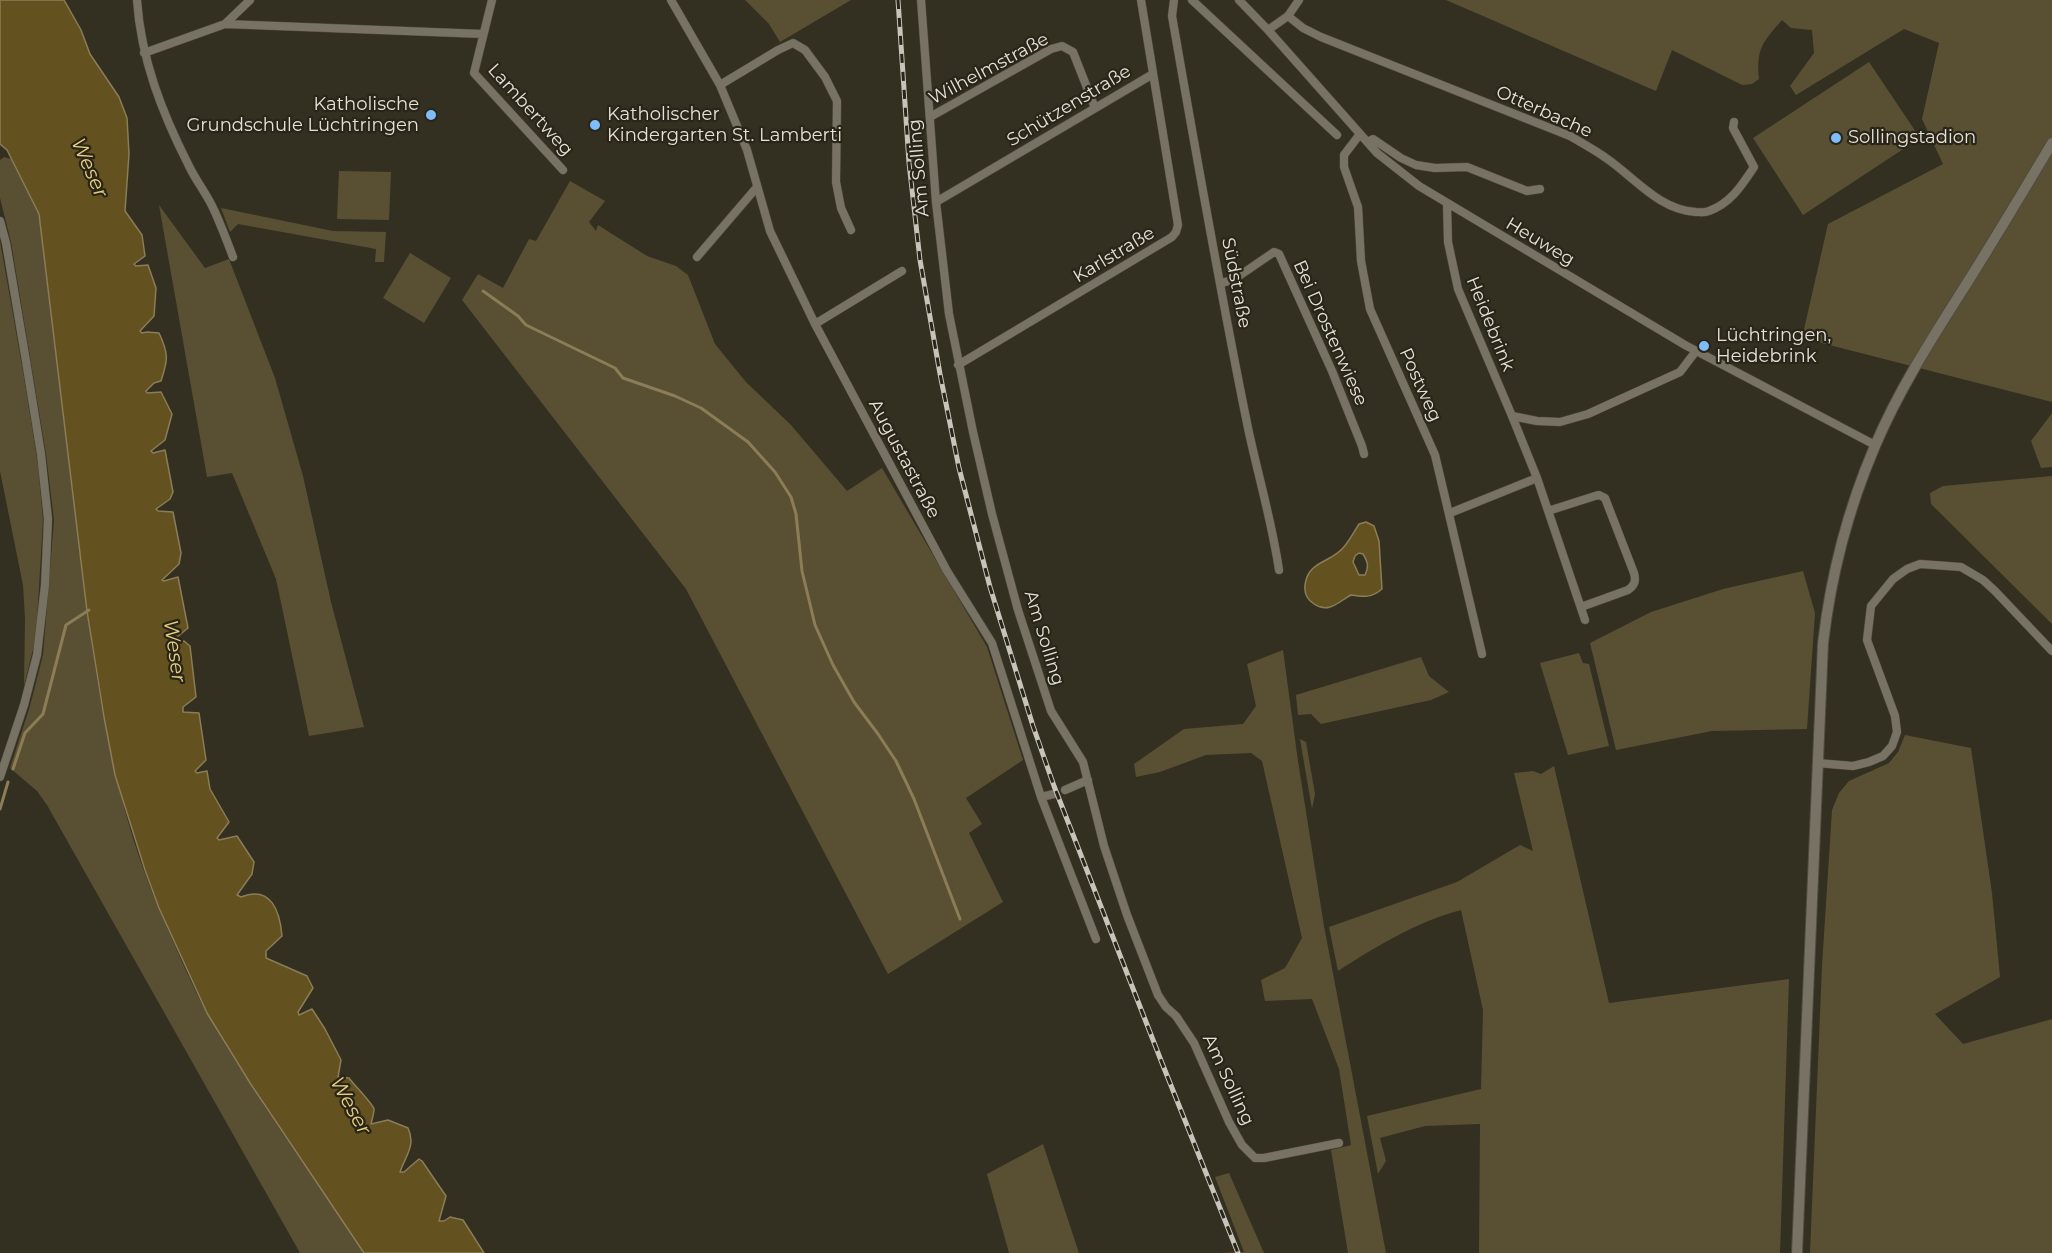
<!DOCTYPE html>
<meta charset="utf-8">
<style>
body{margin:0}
canvas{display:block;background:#332f21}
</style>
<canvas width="2052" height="1253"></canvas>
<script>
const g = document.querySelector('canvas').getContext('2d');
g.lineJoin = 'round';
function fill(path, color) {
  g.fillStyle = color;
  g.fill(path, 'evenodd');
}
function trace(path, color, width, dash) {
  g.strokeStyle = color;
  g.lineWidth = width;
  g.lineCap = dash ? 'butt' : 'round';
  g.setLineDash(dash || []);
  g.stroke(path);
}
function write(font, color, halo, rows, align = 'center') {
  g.font = font + ' Montserrat,sans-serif';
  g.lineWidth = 4.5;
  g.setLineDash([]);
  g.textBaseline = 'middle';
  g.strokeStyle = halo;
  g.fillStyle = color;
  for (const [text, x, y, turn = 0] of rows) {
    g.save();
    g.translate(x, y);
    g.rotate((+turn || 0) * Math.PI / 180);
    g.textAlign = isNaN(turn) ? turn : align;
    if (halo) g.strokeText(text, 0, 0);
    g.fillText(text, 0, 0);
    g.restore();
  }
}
const green = new Path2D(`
 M745,0H851L780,42L769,24Z
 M1446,0H2052V402L1802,338L1828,224L1943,164L1922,119L1939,43L1904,29L1796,95L1790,86L1814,53L1812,30L1791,28L1782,20C1763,42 1756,48 1759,79L1752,84L1742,85L1672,50L1656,91Z
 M1869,62L1920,138L1803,215L1753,138Z
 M4,157L11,159L39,214C52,319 64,424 77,529C93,658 108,789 159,909C174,943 191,984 208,1015C255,1098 312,1174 364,1253H300L47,805L37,791L10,768L30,706L43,655L54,520L46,454L11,242L0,198V160Z
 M339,171L391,172L389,220L337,219Z
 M570,181L605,201L589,222L596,231L598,225L647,256L676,266L688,275L715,344L746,382L791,425L847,491L882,468L987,647L1023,760L966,798L982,824L969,833L1003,902L888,974L686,589L462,300L478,274L503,288L529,239L536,241Z
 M159,205L205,268L229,259L275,378L303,476L331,602L364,727L309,736L276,579L232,473L207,477Z
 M221,208L333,231L386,232L384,262H375L376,249L238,224L230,232Z
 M0,241L24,377L38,465L43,520L36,637L24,686L25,619L23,585L0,471Z
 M410,253L451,278L424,323L383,298Z
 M2052,413V467L2041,468L2031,441Z
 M2052,476V624L1931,504L1930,493L1943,486Z
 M1803,571L1815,613L1807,729L1712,731L1616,750L1590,643L1651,612L1723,589Z
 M1283,650L1298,761L1324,926L1386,1253H1348L1331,1150L1351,1145L1339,1069L1312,999L1265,1001L1261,980L1285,968L1302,938L1262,761L1251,753L1206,755L1160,772L1136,777L1134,764L1184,729L1243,724L1256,706L1247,664Z
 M1579,653L1583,663L1589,664L1609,746L1568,755L1540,663Z
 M1421,657L1429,676L1449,692L1431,700L1321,724L1311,714L1298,715L1296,695Z
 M1905,735L1971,748L1992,893L2000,977L1935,1014L1963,1044L2052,1019V1253H1810L1822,966L1832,810L1839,793L1849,781L1889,763L1898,752Z
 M1300,739L1306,742L1315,794L1312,809Z
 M1554,766L1609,1003L1789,979L1780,1253H1479L1480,1124L1425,1126L1380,1138L1386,1161L1378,1174L1367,1116L1481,1089L1483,1010L1461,910C1416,922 1377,946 1338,971L1329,927L1457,882L1520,845L1533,851L1514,773L1533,771L1541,774Z
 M1043,1144L1079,1253H1009L987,1174Z
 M1229,1173L1264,1253H1218L1244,1252L1215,1177Z`);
const water = new Path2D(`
 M0,0H64L81,30L90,54L119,97L127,118L129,154L125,211L142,235L145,256L134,264L136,266L148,265L156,288L154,316L140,331L142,333L147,332L159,333C169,354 168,360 161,381L154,383L146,391L147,393L161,392L172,414L165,440L151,451L153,453L165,450L173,492L170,499L156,509L158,511L173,512L181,553L179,564L162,580L164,581L178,577L188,628L171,642L173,645L184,641L190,646L196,697L183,707V712L199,713L206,760L195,771L197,773L207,771L210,789L229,822L217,838L219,840L237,836L254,862L252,874L237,895L241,897C271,885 280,911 282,936L266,951V958L307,976L313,988L298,1012L299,1015L312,1009L325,1029L341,1060L338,1077L349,1078C354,1085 373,1104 374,1109C374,1114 372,1119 371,1124L388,1120L408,1128C416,1145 406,1155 400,1172H404L419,1159L422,1161L446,1196L439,1221H444L450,1217L463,1220L484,1253H364L250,1083L207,1013L159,908L145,870L115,775L104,717L87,611L39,214L7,150L0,144Z
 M1366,522L1374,526L1379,541L1382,589C1372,598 1364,597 1351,595C1338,602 1329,614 1314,604C1308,600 1304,593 1305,585C1308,561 1330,563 1343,548C1349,541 1354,532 1359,524ZM1359,553L1363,554C1368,562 1369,567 1365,575H1359L1353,562L1355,556Z`);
const stream = new Path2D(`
 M483,291L518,316L526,325L615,368L623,378L675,396L701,408L748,442L775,472L791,497L796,514L802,571L815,625L833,665L854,702L878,734L896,761L914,799L960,919
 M13,769L25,733L43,714L66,625L89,610
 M0,809L8,782`);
const street = new Path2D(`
 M137,0C141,59 162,113 189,166C196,181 207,194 214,210C221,225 227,241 233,257
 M492,0L474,73L563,170
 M671,0L720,85L747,150L770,231L815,324L947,571L992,643L1041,797L1096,939
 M921,0L936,202L949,314L973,432L992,514L1018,610L1051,711L1083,762L1104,846L1127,915L1158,995L1166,1007L1176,1016L1194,1043L1229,1122L1242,1145L1255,1158H1264L1339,1143
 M1174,0L1172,16C1196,154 1220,291 1248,428C1258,475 1272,522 1279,570
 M1192,0L1337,135
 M1239,0L1268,30L1377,153L1419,186L1685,345L1875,445
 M1288,16L1303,28L1321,37L1570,136C1582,143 1595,150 1606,158C1634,177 1659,210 1696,212C1700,212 1705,213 1709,211C1731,203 1742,185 1754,167L1733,128L1734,122
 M225,24L483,34
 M1268,30L1288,16L1299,0
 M144,53L225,24L250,0
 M720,85L778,50L793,43L805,50L825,77L837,101L836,182L841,208L851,230
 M930,117L1051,49L1062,46L1073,52L1095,108
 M1360,134L1344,155V167L1358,207L1361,261L1370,309L1435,455L1482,654
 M1368,142L1373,139L1401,158L1416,165L1435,168L1467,167L1527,191L1540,189
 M936,202L1153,74
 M1447,204L1448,242L1458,289L1512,416L1537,478L1585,620
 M0,221L6,243L26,361L41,454L48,519L45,585L37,655L24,705L0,777
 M697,257L757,187
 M1221,283L1233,280L1274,252L1279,254L1332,371L1362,446L1364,454
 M815,324L902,271
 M958,365L1172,237L1176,232L1178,225L1141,0
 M1512,416L1537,421L1560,422L1588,414L1680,372L1696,351
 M1548,511L1595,496L1599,495L1605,498L1634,573C1636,581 1635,585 1628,590L1581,607
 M1450,513L1537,478
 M1817,763L1853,766L1869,762L1883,756L1892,746L1897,732L1895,716L1867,640L1871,606L1893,579L1907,569L1920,564L1961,567L1983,580L1995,591L2052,651
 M1065,790L1088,780
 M1041,797L1054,794`);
const secondary = new Path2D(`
 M1797,1253L1823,643C1831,575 1848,509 1875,446C1899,389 1934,335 1967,283C1996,237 2024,190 2052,143`);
const rail = new Path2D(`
 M898,0L909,163L920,260L940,374L959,468L990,587L1033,726L1054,786L1162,1063L1238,1253`);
const markers = [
 [431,115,6,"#7fbdfa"],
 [595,125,6,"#7fbdfa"],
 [1836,138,6,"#7fbdfa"],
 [1704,346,6,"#7fbdfa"]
];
const streetNames = [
 ["Wilhelmstraße",989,69,-28],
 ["Schützenstraße",1069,106,-31],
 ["Lambertweg",530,110,48],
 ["Otterbache",1544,112,24],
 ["Am Solling",919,168,-95],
 ["Heuweg",1540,242,31],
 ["Karlstraße",1114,255,-31],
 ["Südstraße",1236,283,79],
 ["Heidebrink",1490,324,68],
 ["Bei Drostenwiese",1330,333,66],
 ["Postweg",1420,385,66],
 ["Augustastraße",904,459,62],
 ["Am Solling",1044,638,73],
 ["Am Solling",1228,1080,65]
];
const poiNames = [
 ["Katholische",419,105,"right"],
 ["Grundschule Lüchtringen",419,126,"right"],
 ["Katholischer",607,115],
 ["Kindergarten St. Lamberti",607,136],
 ["Sollingstadion",1848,138],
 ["Lüchtringen,",1716,336],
 ["Heidebrink",1716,357]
];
const waterNames = [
 ["Weser",89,168,66],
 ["Weser",174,651,82],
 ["Weser",350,1106,61]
];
fill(green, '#594f32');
fill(water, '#635220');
trace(water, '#8a7d57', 1.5);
trace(stream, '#8a7d57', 3);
trace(street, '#4f4c40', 9);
trace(secondary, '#4f4c40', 12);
trace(street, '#777263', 8);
trace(secondary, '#777263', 10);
trace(rail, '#c7c4bb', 5);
trace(rail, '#292518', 3, [9]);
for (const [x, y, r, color] of markers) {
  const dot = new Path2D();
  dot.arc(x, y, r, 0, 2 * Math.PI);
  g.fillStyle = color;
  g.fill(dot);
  trace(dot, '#292518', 2);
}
write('18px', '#e4e1d8', '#292518', streetNames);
write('18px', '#e4e1d8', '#292518', poiNames, 'left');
write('italic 20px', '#e8cd7f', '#292518', waterNames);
</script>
